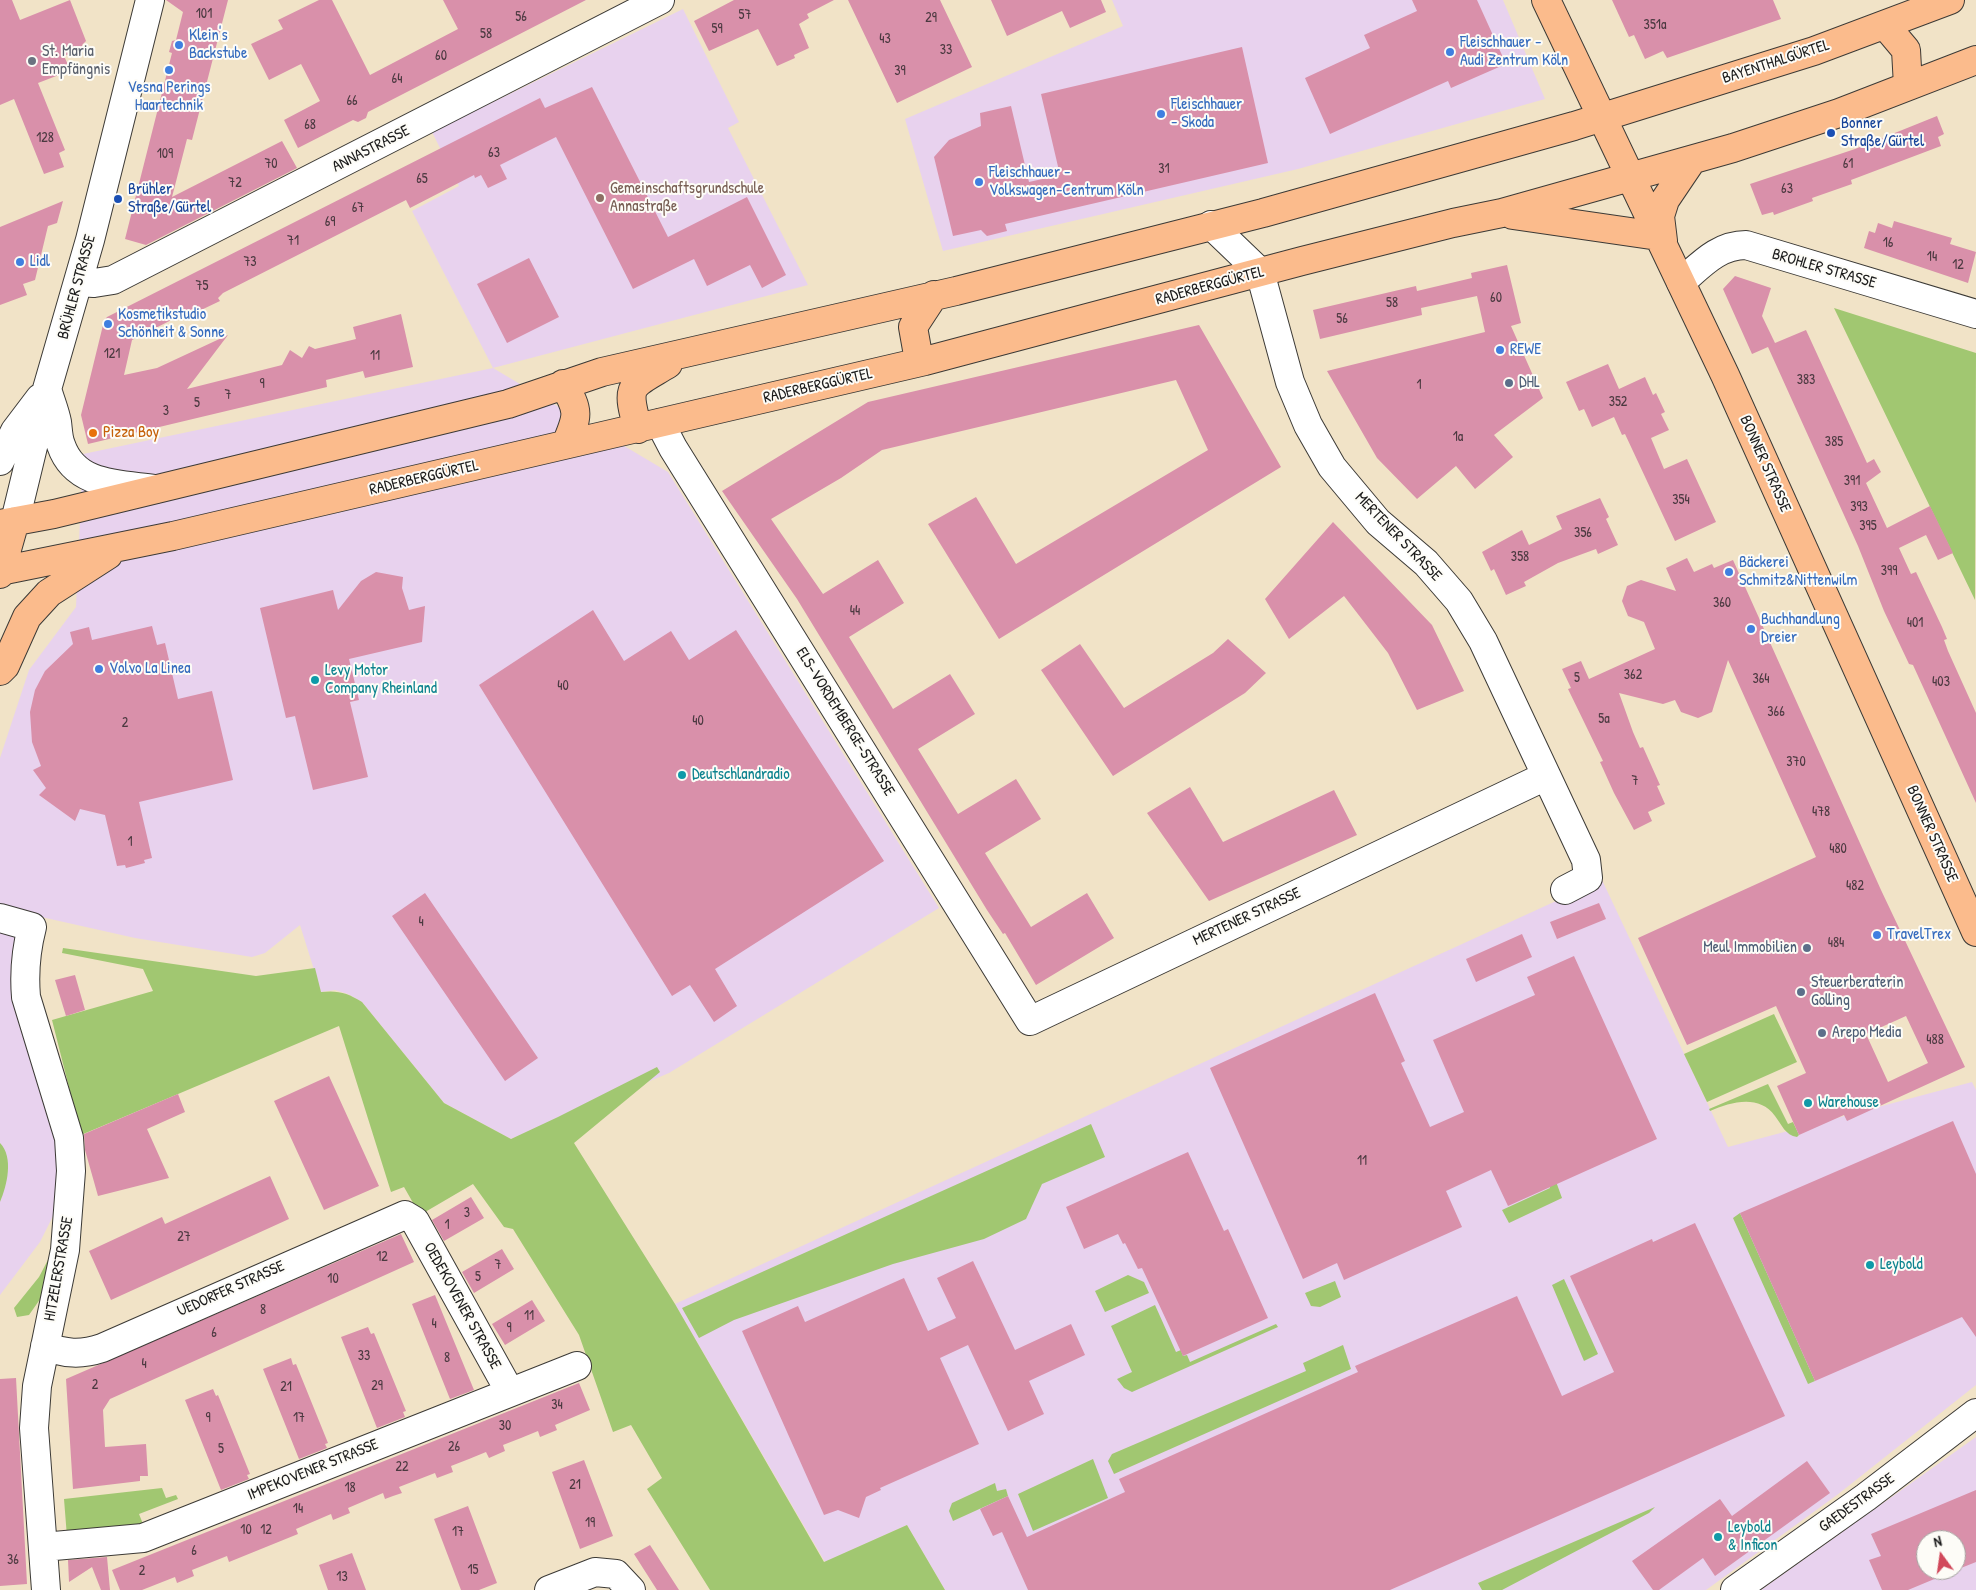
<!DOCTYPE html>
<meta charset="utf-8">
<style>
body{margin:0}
#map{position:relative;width:1976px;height:1590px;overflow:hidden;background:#f1e3c7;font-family:"Patrick Hand",sans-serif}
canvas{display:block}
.north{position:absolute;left:1916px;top:1530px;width:50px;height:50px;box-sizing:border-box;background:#fdfcf7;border:1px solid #a3a29f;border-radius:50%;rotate:346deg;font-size:14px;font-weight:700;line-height:20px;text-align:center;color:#1c1c1c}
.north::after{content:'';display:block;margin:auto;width:18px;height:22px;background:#d1495b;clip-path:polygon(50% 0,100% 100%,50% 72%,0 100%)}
</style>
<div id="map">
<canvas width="1976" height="1590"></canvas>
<div class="north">N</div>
</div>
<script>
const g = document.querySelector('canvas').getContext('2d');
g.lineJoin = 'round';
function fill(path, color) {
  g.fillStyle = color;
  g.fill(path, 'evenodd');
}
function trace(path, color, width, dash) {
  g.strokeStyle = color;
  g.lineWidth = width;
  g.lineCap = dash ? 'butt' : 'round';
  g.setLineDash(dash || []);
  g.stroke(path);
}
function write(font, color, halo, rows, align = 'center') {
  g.font = font + ' "Patrick Hand",sans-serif';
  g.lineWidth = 4;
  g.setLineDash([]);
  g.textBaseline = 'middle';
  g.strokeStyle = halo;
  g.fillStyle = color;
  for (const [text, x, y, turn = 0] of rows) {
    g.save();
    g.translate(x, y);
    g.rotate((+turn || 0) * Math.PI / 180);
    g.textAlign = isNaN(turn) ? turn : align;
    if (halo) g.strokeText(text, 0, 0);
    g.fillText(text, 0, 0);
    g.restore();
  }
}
const built = new Path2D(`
 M1112,0H1503L1545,99L1298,169L943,251L905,119L1123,26Z
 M683,9L739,122L728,128L808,285L493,368L668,472L939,908L669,1073L511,1139L444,1103L362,1002L348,994L335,990L321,992L300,925L265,953L252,957L135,938L28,914L60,1140L58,1206L40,1242L0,1295V758L29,670L76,607L83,454L493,368L412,211L459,186L432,132Z
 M1602,880L1728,1147L1972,1082L1976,1090V1385L1837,1495L1706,1590H945L907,1525L825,1562L675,1304Z
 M1976,1437V1590H1761ZM1926,1540H1956V1570H1926Z`);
const green = new Path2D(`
 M1834,308L1976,353L1975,600Z
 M63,948L256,976L315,968L321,992C338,990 348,993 362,1002L444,1103L511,1139L558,1117L657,1067L660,1072L574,1143L675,1304L824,1562L907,1525L945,1590H710L647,1489L662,1478L631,1425L613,1432L579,1335L513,1229L504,1227L473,1184L420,1215L404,1187L391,1192L339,1026L81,1135L52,1020L153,991L143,969L62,953Z
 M1774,1014L1797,1062L1707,1102L1684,1054Z
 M1768,1084L1788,1124L1793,1122L1799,1135L1797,1137C1785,1135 1782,1125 1775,1116C1759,1094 1731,1102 1710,1111L1709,1109Z
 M1091,1124L1105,1157L1042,1184L1026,1219L984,1239L893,1264L734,1320L699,1338L682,1308Z
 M0,1143C14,1157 7,1186 0,1202Z
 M1554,1176L1562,1198L1509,1223L1502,1210L1550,1188L1547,1179Z
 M1740,1213L1815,1381L1808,1384L1733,1218Z
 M50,1256L43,1295L29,1315L17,1317L14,1308L39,1277Z
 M1128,1275L1144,1282L1149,1293L1105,1312L1095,1291Z
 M1564,1279L1598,1354L1584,1361L1552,1285Z
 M1335,1281L1341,1297L1320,1307L1311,1306L1305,1293Z
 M1155,1305L1176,1352L1181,1350L1183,1356L1187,1355L1190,1362L1276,1324L1278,1327L1132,1392L1124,1388L1117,1379L1132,1372L1111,1326Z
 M1343,1345L1351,1369L1114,1474L1108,1461L1112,1454L1306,1371L1303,1363Z
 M1093,1459L1108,1498L1033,1531L1018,1494Z
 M995,1483L997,1491L1006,1489L1008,1496L953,1521L949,1511L952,1503Z
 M162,1488L166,1498L176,1495L178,1499L139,1514L145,1529L67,1537L64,1499Z
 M1655,1507L1649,1513L1502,1590H1482L1478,1583Z`);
const building = new Path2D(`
 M0,0H12L20,20L70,0L86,41L82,45L83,49L64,56L69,67L63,70L64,73L38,83L65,150L59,153L64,167L44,174L14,99L0,105Z
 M166,0H228L192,140L187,139L172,197L282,141L297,168L146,245L125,239L172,53L169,52L172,41L176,40L183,12Z
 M319,0H332L370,75L458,29L443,0H586L368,112L366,118L358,122L353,120L298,148L284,120L320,101L301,64L269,80L251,44L283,29L278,20Z
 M734,0H834L807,14L809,18L799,24L809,48L794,55L795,58L777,66L758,29L709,51L694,21Z
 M848,0H940L972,67L897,103Z
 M991,0H1101L1106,12L1070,28L1062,11L1007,36Z
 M1412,0H1477L1506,64L1451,88L1448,81L1330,134L1305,78L1370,48L1364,35L1417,11Z
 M1612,0H1773L1781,19L1667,58L1663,51L1645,59L1634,35L1629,37Z
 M1242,47L1268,163L1005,224L1007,231L987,236L981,230L953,236L934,157L949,140L981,126L980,113L1011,106L1029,182L1060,175L1041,94Z
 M592,87L668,237L747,197L786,275L762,288L750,265L707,286L694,259L633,289L556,137L500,165L507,179L488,188L481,175L475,178L474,175L410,208L406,200L223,293L218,298L220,301L199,311L197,307L132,340L124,375L157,368L228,335L187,389L282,365L290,350L302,358L309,346L315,349L356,339L353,327L401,314L413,367L365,378L363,371L326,380L327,387L88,444L81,415L104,321L107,317L540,98L545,108Z
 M1937,116L1944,134L1938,137L1941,146L1851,180L1852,184L1812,198L1813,201L1774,215L1773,212L1762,215L1750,184L1855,149Z
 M63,201L57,223L48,226L35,280L23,284L27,295L0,305V227Z
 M1894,221L1952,238L1950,244L1976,252L1968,283L1864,248L1869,231L1875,233L1878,223L1892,228Z
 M529,258L559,317L507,343L477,284Z
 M1507,265L1521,323L1511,326L1543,398L1494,435L1513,457L1475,489L1456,466L1417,499L1377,458L1327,371L1485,332L1477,296L1421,308L1422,315L1320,339L1313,310L1416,286L1417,291L1472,278L1471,273Z
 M1735,276L1771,288L1762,316L1775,343L1806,330L1867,463L1874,459L1881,472L1866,483L1887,528L1930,506L1953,553L1938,560L1926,535L1899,548L1911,574L1916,572L1942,627L1947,639L1944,640L1948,651L1976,713V803L1913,665L1909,664L1884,611L1858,546L1768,347L1752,354L1723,289Z
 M1199,325L1281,467L999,639L928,524L976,497L1016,564L1208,450L1176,380L882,450L841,478L771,519L823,594L878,560L904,603L849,637L893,709L950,674L975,714L918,749L958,814L1016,779L1041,819L985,853L1031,927L1087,893L1114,938L1036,985L1005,933L1003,934L987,910L797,599L722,491L868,402Z
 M1608,364L1619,389L1645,377L1653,395L1656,393L1665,412L1661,414L1669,430L1651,438L1664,469L1687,459L1716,522L1675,541L1625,434L1622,435L1614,417L1592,427L1584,409L1579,411L1566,382Z
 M1600,498L1609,517L1606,519L1618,545L1598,554L1596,549L1558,563L1524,582L1526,586L1506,595L1494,569L1491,571L1482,552L1522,530L1529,545L1546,537L1562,529L1556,516Z
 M1333,522L1432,625L1464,691L1417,710L1388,653L1344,596L1289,639L1265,599Z
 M1687,558L1694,572L1712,564L1714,568L1733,560L1881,890L1965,1067L1847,1121L1844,1115L1799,1135L1777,1086L1806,1073L1776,1006L1687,1045L1638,938L1816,857L1728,660L1712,712L1698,718L1681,712L1675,700L1663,704L1619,693L1633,732L1640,748L1643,747L1660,785L1657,786L1665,804L1648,812L1652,821L1634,830L1614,793L1600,762L1603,761L1568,689L1571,688L1562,669L1581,661L1589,679L1655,649L1644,622L1628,616L1622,601L1627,586L1641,580L1676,591L1666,568ZM1906,1016L1928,1063L1888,1082L1866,1034Z
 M376,572L403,577L402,588L409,610L425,606L422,642L349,659L359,700L350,702L368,777L313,790L295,716L286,718L260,608L333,590L338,610L361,581Z
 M593,610L624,661L671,631L689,660L736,630L884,861L715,969L737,1006L714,1022L690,985L672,996L479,685Z
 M152,626L157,645L165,643L178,699L212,691L233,780L139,802L152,858L144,860L145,863L126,868L125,865L117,866L105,815L80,809L75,821L39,795L46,788L33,770L41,766L32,742L30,712L35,690L45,671L73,644L70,632L89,627L92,640Z
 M1228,639L1266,673L1245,693L1113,776L1041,670L1080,644L1124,708L1213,653Z
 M1190,787L1223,842L1334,790L1357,835L1209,901L1147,813Z
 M425,893L538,1058L505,1081L392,916Z
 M1599,903L1606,919L1557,939L1550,922Z
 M1522,934L1532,957L1476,982L1466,959Z
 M1574,956L1657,1139L1508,1206L1491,1170L1446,1191L1462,1227L1344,1280L1337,1263L1303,1279L1210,1068L1375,993L1405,1061L1401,1063L1430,1127L1464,1112L1433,1040L1535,995L1527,977Z
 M75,975L85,1010L66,1016L55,980Z
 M329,1076L379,1186L324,1210L274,1101Z
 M178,1094L185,1112L147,1129L169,1178L98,1196L85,1150L84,1134Z
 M1953,1121L1976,1174V1337L1962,1317L1815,1381L1740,1213Z
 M1188,1152L1224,1231L1228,1229L1268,1318L1183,1356L1142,1268L1138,1269L1125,1243L1123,1244L1118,1234L1084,1249L1066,1207Z
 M270,1176L289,1219L111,1300L89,1251L162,1217L165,1224Z
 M471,1197L484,1218L444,1241L432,1220Z
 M1695,1223L1785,1416L1390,1590H1028L1002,1532L993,1536L980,1509L1008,1496L1027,1537L1125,1492L1119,1479L1358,1372L1355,1366L1517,1296L1562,1396L1614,1372L1570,1276L1652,1239L1653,1242Z
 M401,1234L414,1262L110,1399L103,1410L105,1447L146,1444L148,1476H140V1481L73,1489L66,1379Z
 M502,1249L514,1269L474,1293L462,1272Z
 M973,1261L1015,1350L1071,1324L1085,1355L1029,1381L1044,1414L1008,1431L968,1345L940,1358L979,1444L880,1488L881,1490L866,1497L859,1518L838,1510L824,1515L742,1331L798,1306L805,1322L904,1278L928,1331L956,1318L937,1278Z
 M435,1295L474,1390L450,1399L412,1304Z
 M532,1300L545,1321L505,1345L492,1324Z
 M368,1327L371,1334L374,1333L406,1411L403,1412L405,1417L377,1428L341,1337Z
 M291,1358L293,1365L296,1364L328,1443L325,1444L327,1448L299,1459L263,1369Z
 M16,1378L27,1584L0,1586V1379Z
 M579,1383L590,1410L555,1425L557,1430L540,1437L538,1431L521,1438L503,1445L505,1451L489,1458L486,1452L469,1459L451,1466L453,1472L437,1478L435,1473L399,1487L402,1493L393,1496L385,1499L383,1493L348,1508L350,1513L333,1520L331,1514L296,1529L298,1534L229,1562L227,1556L192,1570L194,1576L177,1583L175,1577L142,1590H120L112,1570Z
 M213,1389L216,1396L218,1395L250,1474L247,1475L249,1479L221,1490L185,1400Z
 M584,1460L613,1536L580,1549L552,1472Z
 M1807,1461L1830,1493L1715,1576L1703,1558L1659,1590H1653L1632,1561L1720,1499L1732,1516Z
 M1976,1490V1562L1956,1570V1540H1926V1570H1956L1908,1590H1882L1869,1560L1881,1556L1871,1534Z
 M468,1506L497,1583L479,1590H461L434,1519Z
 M650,1545L679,1590H657L634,1554Z
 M352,1553L366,1590H328L319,1565Z
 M107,1557L110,1590H101L92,1567L69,1582L68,1560Z`);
const minor = new Path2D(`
 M1211,225L1260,272L1290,382L1308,425L1332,467L1378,522L1426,563L1459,601L1483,641L1586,860L1588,878L1565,890
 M78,282L94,283L113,280L660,0
 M1681,282C1701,265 1718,245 1746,245L1976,314
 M48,392C51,402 55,412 57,422C58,429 58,438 61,445C75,486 118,484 155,489
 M660,423L673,448L1030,1021L1546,776
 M0,461L15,431L40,398
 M15,521L47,389L90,240L150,0
 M0,918L32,927C26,950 24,973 26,997L69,1138L71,1171L65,1250L37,1386L34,1428L46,1590
 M45,1346C65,1354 81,1355 102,1348L405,1215L415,1221L510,1392
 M43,1547L143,1538L577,1366
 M549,1590L595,1572L616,1574L631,1590
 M1735,1590L1866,1497L1976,1413`);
const major = new Path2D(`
 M1546,0L1725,375L1976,932
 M1885,25L1906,50L1908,86
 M1513,215L1658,236
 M1663,241L1660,216L1665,200L1692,160
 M925,361L918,355L913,327L934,295
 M563,384C580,411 578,416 566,444
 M638,429C625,383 630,387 668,364
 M0,524L54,514L508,404L602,372L956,291L1263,213L1574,126L1814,51L1950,0
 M0,571L173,536L925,361L1302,261L1453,223L1502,213L1733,148L1839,113L1976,60
 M0,574L15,521
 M0,671L5,666L27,617L49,593L108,555`);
const markers = [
 [179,45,5,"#3f7fe0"],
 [1450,52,5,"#3f7fe0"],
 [32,61,5,"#6b7280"],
 [169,70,5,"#3f7fe0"],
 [1161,114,5,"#3f7fe0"],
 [1831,133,5,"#1a4fb4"],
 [979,182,5,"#3f7fe0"],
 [600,198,5,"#8d6e63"],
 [118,199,5,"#1a4fb4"],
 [20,262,5,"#3f7fe0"],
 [108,324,5,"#3f7fe0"],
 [1500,350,5,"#3f7fe0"],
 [1509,383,5,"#5c6f8a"],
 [93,433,5,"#e8710a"],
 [1729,572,5,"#3f7fe0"],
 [1751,629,5,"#3f7fe0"],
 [99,669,5,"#3f7fe0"],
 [315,680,5,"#0f9aa8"],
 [682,775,5,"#0f9aa8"],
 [1877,935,5,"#3f7fe0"],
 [1807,948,5,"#5c6f8a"],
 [1801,992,5,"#5c6f8a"],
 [1822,1033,5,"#5c6f8a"],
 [1808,1103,5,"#0f9aa8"],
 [1870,1265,5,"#0f9aa8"],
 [1718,1537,5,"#0f9aa8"]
];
const numberNames = [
 ["101",204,14],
 ["57",745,15],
 ["56",521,17],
 ["29",931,18],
 ["351a",1655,25],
 ["59",717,29],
 ["58",486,34],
 ["43",885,39],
 ["33",946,50],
 ["60",441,56],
 ["39",900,71],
 ["64",397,79],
 ["66",352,101],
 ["68",310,125],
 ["128",45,138],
 ["63",494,153],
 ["109",165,154],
 ["70",271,164],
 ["61",1848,164],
 ["31",1164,169],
 ["65",422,179],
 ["72",235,183],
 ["63",1787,189],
 ["67",358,208],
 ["69",330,222],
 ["71",293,241],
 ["16",1888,243],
 ["14",1932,257],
 ["73",250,262],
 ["12",1958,265],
 ["75",202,286],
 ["60",1496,298],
 ["58",1392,303],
 ["56",1342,319],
 ["121",112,354],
 ["11",375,356],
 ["383",1806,380],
 ["9",262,384],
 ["1",1419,385],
 ["7",228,395],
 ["352",1618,402],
 ["5",197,403],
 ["3",166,411],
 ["1a",1458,437],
 ["385",1834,442],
 ["391",1852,481],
 ["354",1681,500],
 ["393",1859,507],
 ["395",1868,526],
 ["356",1583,533],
 ["358",1520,557],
 ["399",1889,571],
 ["360",1722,603],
 ["44",855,611],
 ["401",1915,623],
 ["362",1633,675],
 ["5",1577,678],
 ["364",1761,679],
 ["403",1941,682],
 ["40",563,686],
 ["366",1776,712],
 ["5a",1604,719],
 ["40",698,721],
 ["2",125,723],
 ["370",1796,762],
 ["7",1635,781],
 ["478",1821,812],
 ["1",130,842],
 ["480",1838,849],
 ["482",1855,886],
 ["4",421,922],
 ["484",1836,943],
 ["488",1935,1040],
 ["11",1362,1161],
 ["3",467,1213],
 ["1",447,1225],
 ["27",184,1237],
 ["12",382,1257],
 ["7",498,1265],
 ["5",478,1277],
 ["10",333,1279],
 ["8",263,1310],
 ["11",529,1316],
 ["4",434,1324],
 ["9",509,1328],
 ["6",214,1333],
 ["33",364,1356],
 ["8",447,1358],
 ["4",144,1364],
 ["2",95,1385],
 ["29",377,1386],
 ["21",286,1387],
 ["34",557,1405],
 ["9",208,1418],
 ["17",299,1418],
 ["30",505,1426],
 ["26",454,1447],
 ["5",221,1449],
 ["22",402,1467],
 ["21",575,1485],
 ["18",350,1488],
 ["14",298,1509],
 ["19",590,1523],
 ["10",246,1530],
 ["12",266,1530],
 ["17",458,1532],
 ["6",194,1551],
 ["36",13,1560],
 ["15",473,1570],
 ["2",142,1571],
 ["13",342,1577]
];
const shopNames = [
 ["Klein's",189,36],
 ["Backstube",189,54],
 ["Fleischhauer -",1460,43],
 ["Audi Zentrum Köln",1460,61],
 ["Vesna Perings",169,88,"center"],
 ["Haartechnik",169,106,"center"],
 ["Fleischhauer",1171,105],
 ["- Skoda",1171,123],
 ["Fleischhauer -",989,173],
 ["Volkswagen-Centrum Köln",989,191],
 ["Lidl",30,262],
 ["Kosmetikstudio",118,315],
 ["Schönheit & Sonne",118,333],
 ["REWE",1510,350],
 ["Bäckerei",1739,563],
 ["Schmitz&Nittenwilm",1739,581],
 ["Buchhandlung",1761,620],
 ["Dreier",1761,638],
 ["Volvo La Linea",109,669],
 ["TravelTrex",1887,935]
];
const worshipNames = [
 ["St. Maria",42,52],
 ["Empfängnis",42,70]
];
const streetNames = [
 ["BAYENTHALGÜRTEL",1776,62,-18],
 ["ANNASTRASSE",371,149,-27],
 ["BROHLER STRASSE",1824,269,16],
 ["RADERBERGGÜRTEL",1210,286,-15],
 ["BRÜHLER STRASSE",77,287,-75],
 ["RADERBERGGÜRTEL",818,386,-13],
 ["BONNER STRASSE",1765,464,66],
 ["RADERBERGGÜRTEL",424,478,-13],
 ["MERTENER STRASSE",1398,537,46],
 ["ELS-VORDEMBERGE-STRASSE",845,722,58],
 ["BONNER STRASSE",1932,834,66],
 ["MERTENER STRASSE",1247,917,-25],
 ["HITZELERSTRASSE",59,1269,-80],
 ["UEDORFER STRASSE",231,1289,-24],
 ["OEDEKOVENER STRASSE",462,1306,61],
 ["IMPEKOVENER STRASSE",313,1470,-22],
 ["GAEDESTRASSE",1857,1503,-36]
];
const transitNames = [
 ["Bonner",1841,124],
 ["Straße/Gürtel",1841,142],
 ["Brühler",128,190],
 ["Straße/Gürtel",128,208]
];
const educationNames = [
 ["Gemeinschaftsgrundschule",610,189],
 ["Annastraße",610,207]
];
const serviceNames = [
 ["DHL",1519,383],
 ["Meul Immobilien",1797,948,"right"],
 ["Steuerberaterin",1811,983],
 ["Golling",1811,1001],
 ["Arepo Media",1832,1033]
];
const foodNames = [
 ["Pizza Boy",103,433]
];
const cultureNames = [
 ["Levy Motor",325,671],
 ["Company Rheinland",325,689],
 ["Deutschlandradio",692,775],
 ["Warehouse",1818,1103],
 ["Leybold",1880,1265],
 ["Leybold",1728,1528],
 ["& Inficon",1728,1546]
];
fill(built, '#e8d2ee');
fill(green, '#a1c771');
fill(building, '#d990aa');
trace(minor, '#3c3a36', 30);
trace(major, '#3c3a36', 30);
trace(minor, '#fff', 28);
trace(major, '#fbbb8c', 28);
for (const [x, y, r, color] of markers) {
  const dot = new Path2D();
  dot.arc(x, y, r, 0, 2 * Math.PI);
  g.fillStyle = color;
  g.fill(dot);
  trace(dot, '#fdfcf7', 2);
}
write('14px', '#4b3940', null, numberNames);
write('16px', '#366cbe', '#fdfcf7', shopNames, 'left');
write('16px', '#5b616d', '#fdfcf7', worshipNames, 'left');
write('16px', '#1c1c1c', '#fdfcf7', streetNames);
write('16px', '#164399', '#fdfcf7', transitNames, 'left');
write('16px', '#785e54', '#fdfcf7', educationNames, 'left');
write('16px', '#4e5e75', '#fdfcf7', serviceNames, 'left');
write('16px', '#c56008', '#fdfcf7', foodNames, 'left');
write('16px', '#0d838f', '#fdfcf7', cultureNames, 'left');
</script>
